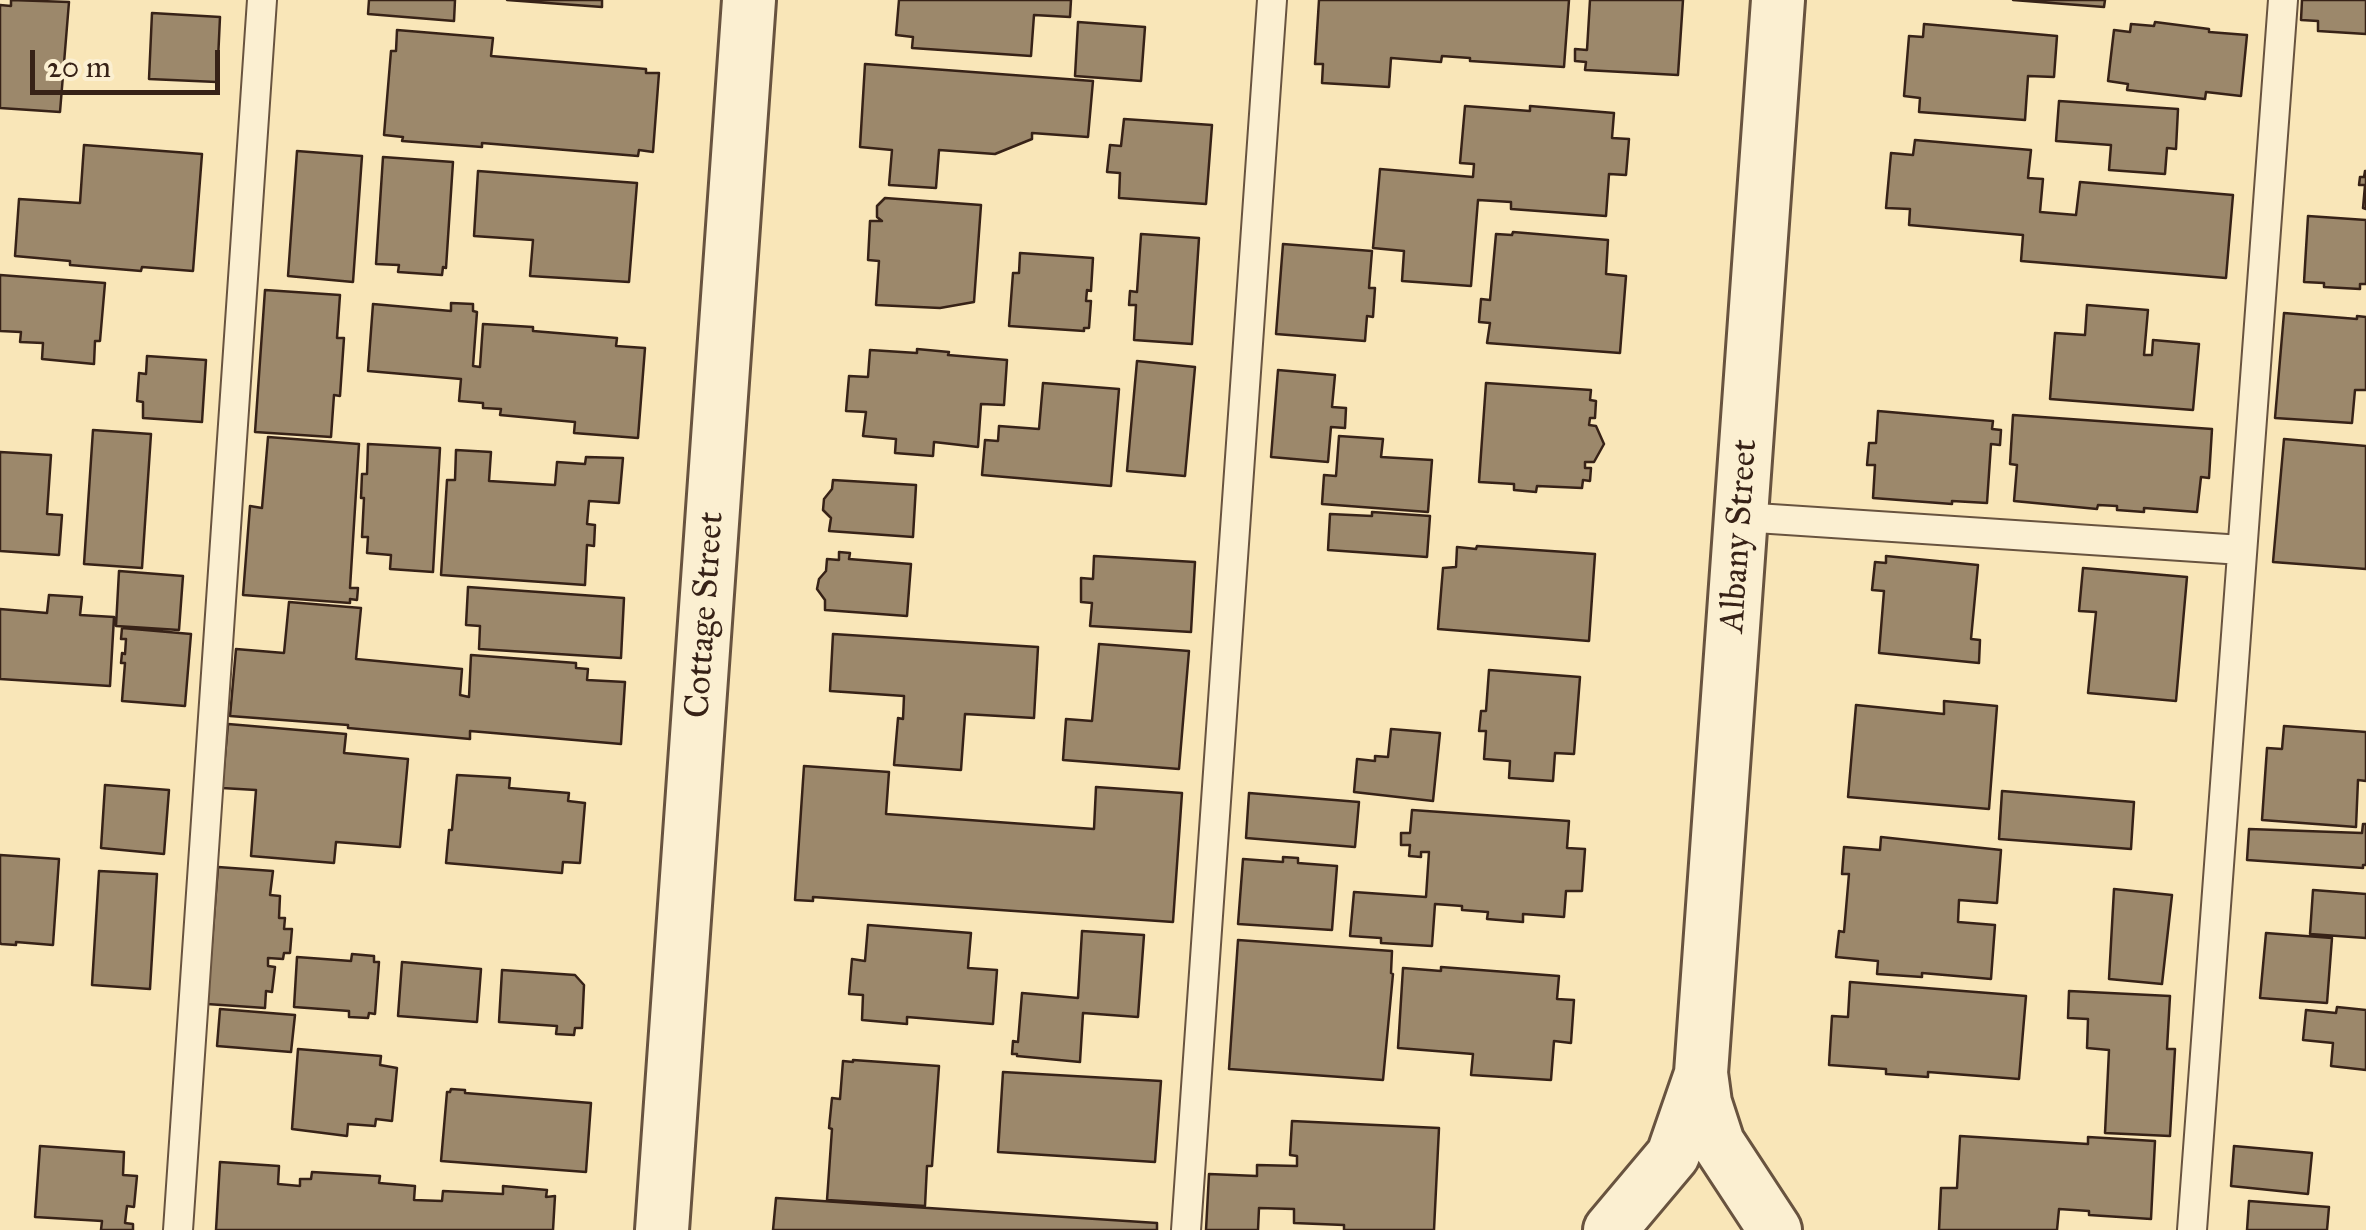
<!DOCTYPE html>
<style>
body{margin:0}
#map{position:relative;width:2366px;height:1230px;overflow:hidden;background:#f9e6b8;font-family:"IM FELL Great Primer",serif}
canvas{display:block}
.scale{position:absolute;left:30px;top:50px;width:190px;height:45px;box-sizing:border-box;border:5px solid #372217;border-top:0;padding-left:12px;font-size:30px;line-height:35px;white-space:nowrap;color:#372217;-webkit-text-stroke:8px #fbefd1;paint-order:stroke}
</style>
<div id="map">
<canvas width="2366" height="1230"></canvas>
<div class="scale">20 m</div>
</div>
<script>
const g = document.querySelector('canvas').getContext('2d');
g.lineJoin = 'round';
function fill(path, color) {
  g.fillStyle = color;
  g.fill(path, 'evenodd');
}
function trace(path, color, width, dash) {
  g.strokeStyle = color;
  g.lineWidth = width;
  g.lineCap = dash ? 'butt' : 'round';
  g.setLineDash(dash || []);
  g.stroke(path);
}
function write(font, color, halo, rows, align = 'center') {
  g.font = font + ' "IM FELL Great Primer",serif';
  g.lineWidth = 8;
  g.setLineDash([]);
  g.textBaseline = 'middle';
  g.strokeStyle = halo;
  g.fillStyle = color;
  for (const [text, x, y, turn = 0] of rows) {
    g.save();
    g.translate(x, y);
    g.rotate((+turn || 0) * Math.PI / 180);
    g.textAlign = isNaN(turn) ? turn : align;
    if (halo) g.strokeText(text, 0, 0);
    g.fillText(text, 0, 0);
    g.restore();
  }
}
const building = new Path2D(`
 M11,0L69,2L60,112L0,108V5L11,6Z
 M369,0H455L454,21L368,14Z
 M507,0H602V7Z
 M899,0H1071L1070,17L1034,15L1031,56L912,48L913,37L896,35Z
 M1319,0H1569L1564,67L1470,61V58L1442,56L1441,62L1391,58L1389,87L1322,83L1323,64H1315Z
 M1590,0H1683L1678,75L1585,70L1586,62L1575,61V49L1587,50Z
 M2013,0H2105L2104,7Z
 M2302,0H2366V34L2318,31V21L2301,20Z
 M152,13L220,17L217,82L149,79Z
 M1078,22L1145,27L1141,81L1075,76Z
 M2155,22L2209,29V32L2247,35L2241,96L2206,92L2205,99L2127,90L2128,84L2108,81L2114,30L2130,32L2131,24L2154,26Z
 M1924,24L2057,36L2054,77L2028,76L2025,120L1919,112L1920,98L1904,96L1909,36L1923,37Z
 M397,30L493,38L491,56L646,69V73H659L653,152L639,150L638,156L482,143V147L402,141L403,137L384,135L391,51H396Z
 M865,64L1093,81L1088,137L1032,133V139L995,154L939,150L936,188L889,185L892,150L860,147Z
 M2059,101L2178,109L2176,149L2167,148L2165,174L2109,170L2111,145L2056,141Z
 M1465,106L1530,111V106L1614,113L1612,138L1629,139L1626,175L1609,174L1606,216L1511,209V202L1478,200L1471,286L1402,281L1404,251L1373,248L1380,169L1473,177L1474,164L1460,163Z
 M1124,119L1212,125L1206,204L1119,198L1120,173L1107,172L1110,145L1121,146Z
 M1915,140L2031,150L2028,178L2043,179L2040,212L2076,215L2080,182L2233,195L2226,278L2021,261L2023,235L1909,225L1910,209L1886,208L1891,153L1913,155Z
 M84,145L202,154L193,271L142,267L141,271L70,265V261L15,256L19,199L80,203Z
 M297,151L362,156L353,282L288,276Z
 M383,157L453,162L446,268L443,267L442,275L398,272L399,265L376,264Z
 M478,171L637,183L629,282L530,276L533,240L474,236Z
 M2365,171H2366V209L2363,208L2365,185H2359L2360,177H2364Z
 M885,198L981,205L974,302L940,308L876,305L879,261L868,260L870,221H882L877,217V206Z
 M2308,216L2366,220V284H2360V289L2324,287V283L2304,282Z
 M1513,232L1608,240L1606,274L1626,276L1620,353L1487,343L1490,323L1479,322L1481,299L1490,300L1496,234L1512,235Z
 M1141,234L1199,238L1192,344L1134,340L1136,305H1129L1130,291L1137,292Z
 M1283,244L1372,251L1369,288H1375L1373,317L1367,316L1365,341L1276,334Z
 M1020,253L1093,258L1091,291L1087,290L1086,301H1091L1089,328H1084V331L1009,326L1013,273H1019Z
 M0,275L105,283L100,341H95L94,364L42,359L43,343L20,342L21,332L0,331Z
 M265,290L340,295L337,338H344L340,396L334,395L331,437L255,432Z
 M451,303L473,304V311L477,312L473,366L480,367L483,324L533,327V331L617,338L616,346L645,348L638,438L574,433L575,422L500,415L501,409L483,408V403L459,401L461,379L368,371L373,304L451,311Z
 M2087,305L2148,310L2144,355H2152L2153,340L2199,344L2193,410L2050,399L2055,333L2085,335Z
 M2284,313L2357,319V316L2366,317V390H2355L2352,423L2275,418Z
 M917,349L949,352L948,355L1007,360L1004,405L981,404L978,447L934,442L933,456L895,453L896,439L863,436L866,412L846,411L849,376L868,377L870,350L917,353Z
 M147,356L206,360L202,422L143,418V402L137,401L139,373L146,374Z
 M1137,361L1195,367L1185,476L1127,471Z
 M1278,370L1335,375L1332,407L1346,408L1345,428L1331,427L1328,462L1271,457Z
 M1043,383L1119,389L1111,486L982,475L985,440L998,441L999,426L1039,429Z
 M1486,383L1591,390L1590,400L1596,401L1595,418H1590L1589,425L1596,426L1604,444L1594,462H1585V468H1591L1590,481L1583,480L1582,488L1537,486L1536,492L1514,490V484L1479,482Z
 M1878,411L1993,421L1992,429L2001,430L2000,445L1991,444L1987,503L1952,501V504L1873,498L1875,465H1867L1869,443H1876Z
 M2013,415L2212,429L2209,478L2201,477L2197,512L2144,508V512L2117,510V506L2098,505L2097,509L2014,501L2017,465L2010,464Z
 M93,430L151,434L142,568L84,564Z
 M1339,436L1383,439L1381,457L1432,460L1428,512L1322,504L1324,475L1336,476Z
 M268,437L359,444L350,588H358L357,600L350,599V603L243,595L250,506L262,508Z
 M2284,439L2366,446V569L2273,562Z
 M368,444L440,448L433,572L390,569L391,555L367,553L368,537H362L364,498H361L362,474H367Z
 M456,450L491,452L489,481L555,485L557,462L585,464L586,457L623,458L619,503L589,501L587,524L595,525L594,546L587,545L585,585L441,575L447,480H455Z
 M0,452L51,455L47,514L62,515L59,555L0,551Z
 M833,480L916,485L913,537L829,531L831,518L823,510L824,499L832,489Z
 M1372,512L1430,516L1427,557L1328,550L1330,514L1372,516Z
 M1477,546L1595,554L1589,641L1438,629L1443,568L1456,567L1457,547L1476,549Z
 M839,552L850,553L849,559L911,564L907,616L825,610V600L817,589L819,579L826,571L827,559L839,560Z
 M1094,556L1195,562L1191,632L1090,626L1092,603L1081,602V578L1093,579Z
 M1886,556L1978,565L1971,639L1980,640L1979,663L1879,653L1884,591L1872,590L1875,562L1886,563Z
 M2083,568L2187,577L2176,701L2088,693L2096,612L2079,611Z
 M119,571L183,576L179,630L116,626Z
 M468,587L624,598L621,658L479,649L480,626L466,625Z
 M49,595L82,597L80,615L114,617L110,686L0,679V609L47,613Z
 M289,602L361,608L356,659L462,669L460,695L469,697L471,655L576,663V668L588,669L587,680L625,682L621,744L470,731V739L348,728V725L230,716L236,649L284,653Z
 M122,628L191,634L185,706L122,701L125,663H121L122,653L125,654L126,639H121Z
 M833,634L1038,647L1034,718L965,714L961,770L894,765L898,718L903,719L904,696L830,691Z
 M1099,644L1189,651L1179,769L1063,760L1066,719L1092,721Z
 M1489,670L1580,677L1574,754L1555,753L1553,781L1509,778L1510,761L1484,759L1486,731H1479L1481,711H1486Z
 M1944,701L1997,706L1989,809L1848,797L1856,705L1944,714Z
 M228,724L346,734L344,753L408,759L400,847L336,842L334,863L251,856L256,790L222,788Z
 M2284,726L2366,732V781L2358,780L2356,827L2262,820L2267,748L2282,749Z
 M1391,729L1440,733L1433,801L1354,792L1357,759L1375,761V756L1388,757Z
 M804,766L889,772L886,814L1094,829L1096,787L1182,793L1173,922L813,897V901L795,900Z
 M457,775L510,778L509,788L569,793L568,801L585,803L580,863L563,862L562,873L446,863L449,830H452Z
 M105,785L169,790L164,854L101,848Z
 M2002,791L2134,802L2131,849L1999,839Z
 M1249,793L1359,802L1355,847L1246,838Z
 M1412,810L1569,821L1567,848L1585,849L1582,891H1566L1564,917L1523,914V922L1487,919L1488,912L1462,910V906L1435,904L1432,946L1381,943V938L1350,936L1354,892L1426,897L1429,852H1421V857L1409,856L1410,845H1401V833H1410Z
 M2363,824H2366V865H2363V868L2247,860L2249,829L2362,833Z
 M1881,837L2001,850L1997,903L1959,900L1958,922L1995,925L1991,979L1922,973V977L1877,974L1878,961L1836,957L1839,931L1844,932L1849,874H1842L1844,847L1880,850Z
 M0,855L59,859L53,945L16,942V945L1,944L0,942Z
 M1283,857L1298,858V863L1337,866L1332,930L1238,924L1243,859L1283,862Z
 M218,867L273,871L270,895L280,896L279,918H285L284,929H292L290,953H284L283,959L268,958V966L275,967L272,992L266,991L265,1008L207,1004Z
 M99,871L157,874L150,989L92,985Z
 M2114,889L2172,895L2162,984L2109,979Z
 M2313,890L2366,894V938L2310,934Z
 M868,925L971,933L968,968L997,970L993,1024L907,1017V1024L862,1020L863,995L849,994L852,959L865,961Z
 M1082,931L1144,935L1138,1017L1083,1013L1080,1062L1017,1056V1054H1012L1013,1041L1018,1042L1022,993L1078,998Z
 M2266,933L2332,938L2327,1003L2260,998Z
 M1238,940L1392,951L1391,973L1393,974L1383,1080L1229,1069Z
 M352,954L374,956V962H379L375,1014L369,1013L368,1018L349,1017V1011L294,1007L297,957L351,961Z
 M402,962L481,969L477,1022L398,1016Z
 M1441,967L1559,976L1557,999L1574,1000L1571,1043L1554,1041L1551,1080L1471,1075L1473,1054L1398,1048L1403,968L1441,971Z
 M502,970L575,975L584,985L582,1028H575L574,1035L556,1034L557,1026L499,1022Z
 M1850,982L2026,996L2019,1079L1928,1072V1077L1886,1074V1069L1829,1065L1832,1016L1848,1017Z
 M2069,991L2170,996L2167,1049H2175L2170,1136L2105,1133L2109,1050L2087,1048L2088,1019L2068,1018Z
 M2337,1007L2366,1010V1070L2331,1066L2333,1043L2303,1040L2306,1010L2336,1013Z
 M220,1009L295,1015L291,1052L217,1046Z
 M298,1049L381,1056L380,1065L397,1068L392,1121L376,1119L375,1126L348,1124L347,1136L292,1129Z
 M853,1060L939,1066L932,1166H927L925,1206L827,1200L832,1129L829,1128L832,1098L840,1099L843,1061L853,1062Z
 M1003,1072L1161,1081L1155,1162L998,1152Z
 M451,1089L465,1090V1093L591,1103L586,1172L441,1161L447,1092H450Z
 M1292,1121L1439,1128L1434,1230H1344V1225L1294,1223V1209L1259,1208L1258,1230H1206L1209,1174L1257,1176V1165L1297,1166V1156L1290,1155Z
 M1960,1136L2088,1144V1137L2155,1141L2151,1219L2089,1215V1211L2059,1209L2057,1230H1939L1941,1188H1957Z
 M40,1146L124,1152L123,1175L137,1176L134,1207L127,1206L125,1223L133,1224V1230H101L102,1221L35,1217Z
 M2234,1146L2312,1153L2308,1194L2231,1186Z
 M220,1162L279,1166L278,1184L300,1186V1179H311L312,1172L380,1176L379,1183L415,1186L414,1200L442,1201L443,1191L503,1194V1186L547,1190L546,1197L555,1196L553,1230H216Z
 M776,1198L1157,1223V1230H773Z
 M2249,1201L2329,1207L2327,1230H2247Z`);
const lane = new Path2D(`
 M1741,517L2242,550
 M178,1230L262,0
 M1186,1230L1272,0
 M2192,1230L2283,0`);
const street = new Path2D(`
 M662,1230L749,0
 M1610,1230L1673,1155L1701,1074
 M1775,1230L1718,1143L1705,1103L1701,1073L1778,0`);
const streetNames = [
 ["Albany Street",1740,536,-86],
 ["Cottage Street",706,615,-86]
];
fill(building, '#9c886b');
trace(building, '#372217', 2.5);
trace(lane, '#68533f', 32);
trace(street, '#68533f', 58);
trace(lane, '#fbefd1', 28);
trace(street, '#fbefd1', 52);
write('35px', '#372217', '#fbefd1', streetNames);
</script>
